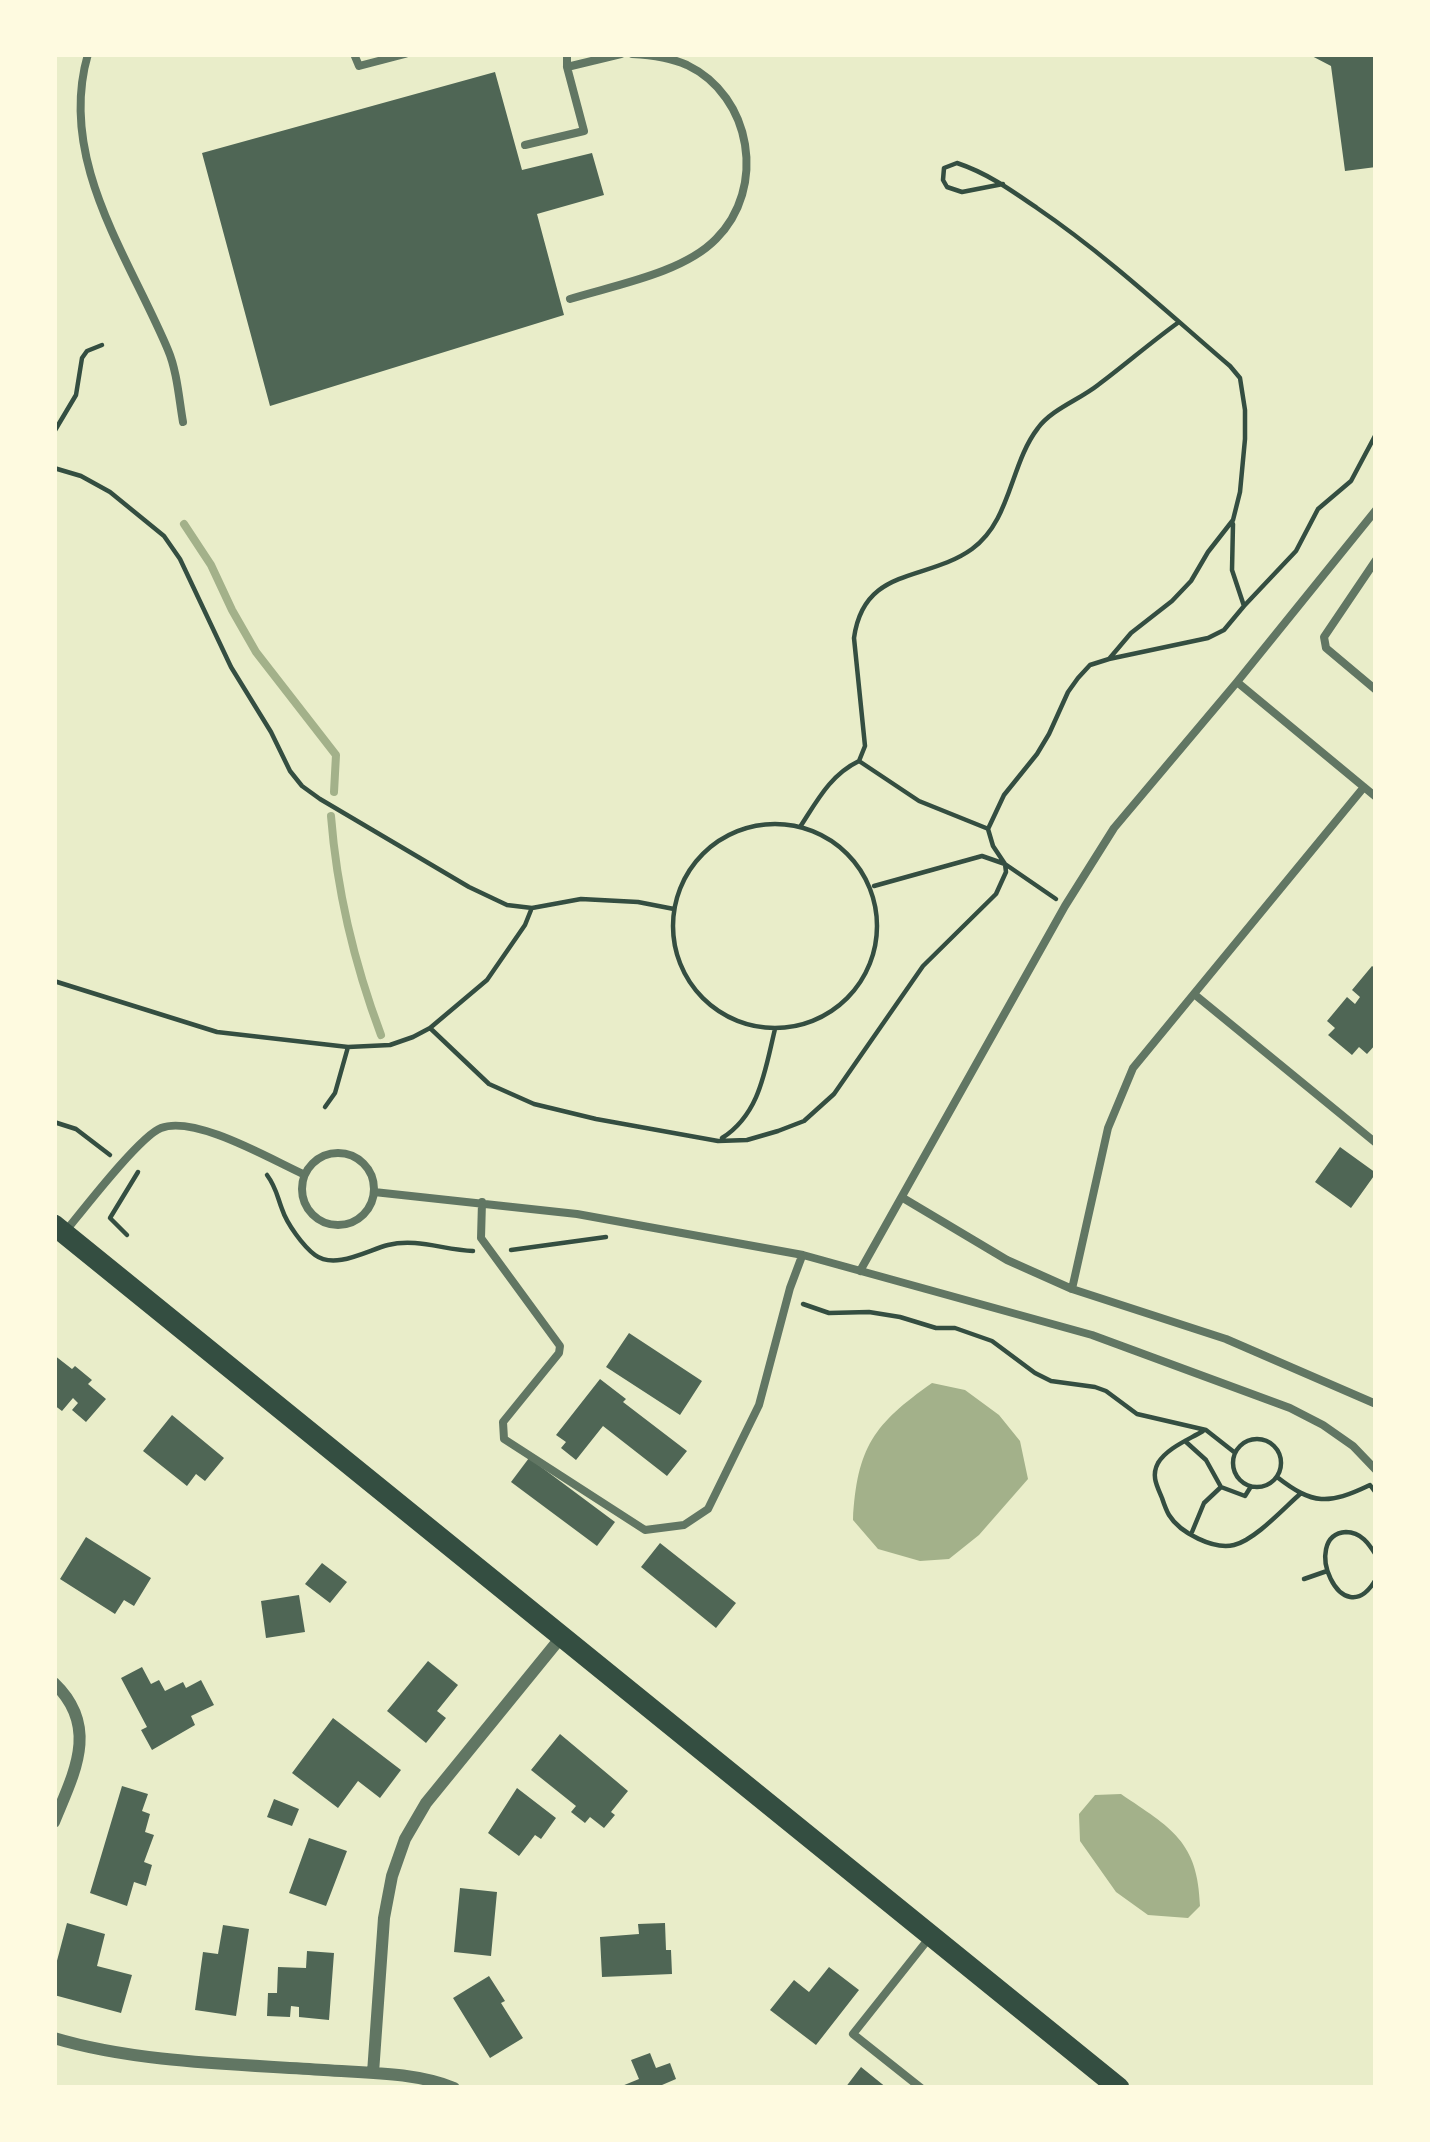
<!DOCTYPE html>
<style>
body{margin:0}
#map{position:relative;width:1430px;height:2142px;overflow:hidden;background:#e9edc9;font-family:"Alegreya Sans",sans-serif}
canvas{display:block}
.frame{position:absolute;inset:0;border:57px solid #fefae0;pointer-events:none}
</style>
<div id="map">
<canvas width="1430" height="2142"></canvas>
<div class="frame"></div>
</div>
<script>
const g = document.querySelector('canvas').getContext('2d');
g.lineJoin = 'round';
function fill(path, color) {
  g.fillStyle = color;
  g.fill(path, 'evenodd');
}
function trace(path, color, width, dash) {
  g.strokeStyle = color;
  g.lineWidth = width;
  g.lineCap = dash ? 'butt' : 'round';
  g.setLineDash(dash || []);
  g.stroke(path);
}
const water = new Path2D(`
 M932,1383L965,1390L999,1415L1020,1441L1028,1479L979,1535L949,1559L920,1561L878,1549L853,1520C857,1447 874,1424 932,1383Z
 M1121,1794C1171,1828 1198,1841 1200,1906L1188,1918L1148,1915L1116,1892L1080,1841L1079,1814L1095,1795Z`);
const stream = new Path2D(`
 M184,524L211,565L232,610L256,652L336,755L334,792
 M331,816C337,893 354,963 381,1035`);
const building = new Path2D(`
 M1308,54H1376V167L1345,171L1331,66Z
 M495,72L522,170L592,153L604,195L537,214L564,315L270,406L202,153Z
 M1372,966L1376,969V1044L1367,1054L1359,1047L1352,1055L1328,1035L1335,1028L1327,1021L1347,997L1355,1004L1360,997L1352,990Z
 M1340,1147L1376,1173L1351,1208L1315,1182Z
 M629,1333L702,1381L680,1415L606,1367Z
 M54,1355L72,1369L75,1366L92,1380L88,1384L106,1399L86,1422L72,1410L78,1403L73,1398L62,1411L54,1405Z
 M600,1379L626,1399L623,1402L687,1451L667,1476L603,1426L576,1460L561,1448L566,1442L556,1435Z
 M172,1415L224,1458L205,1481L196,1474L187,1486L143,1451Z
 M529,1458L615,1522L597,1546L511,1482Z
 M86,1537L151,1578L134,1606L124,1600L115,1614L60,1579Z
 M660,1543L736,1603L716,1628L641,1567Z
 M322,1563L347,1582L330,1603L305,1584Z
 M299,1595L305,1632L266,1638L261,1601Z
 M428,1661L458,1685L437,1711L446,1718L426,1743L387,1711Z
 M142,1667L151,1684L159,1680L165,1691L183,1682L186,1688L201,1680L214,1705L191,1716L195,1725L152,1750L141,1730L147,1727L121,1678Z
 M333,1718L401,1770L380,1798L358,1781L338,1808L292,1773Z
 M560,1734L628,1791L611,1812L615,1815L604,1828L590,1817L585,1823L571,1812L576,1806L531,1770Z
 M122,1786L148,1794L142,1811L150,1814L145,1832L154,1835L144,1862L152,1865L146,1886L134,1882L127,1906L90,1893Z
 M517,1788L556,1818L541,1839L535,1835L519,1856L488,1833Z
 M274,1799L299,1809L292,1826L267,1817Z
 M309,1838L347,1851L326,1906L289,1893Z
 M460,1888L497,1892L491,1956L454,1952Z
 M67,1923L105,1934L97,1966L132,1975L121,2013L54,1995V1972Z
 M665,1923L666,1950H671L672,1974L602,1977L600,1937L639,1934L638,1924Z
 M223,1925L249,1929L236,2016L195,2010L203,1952L218,1954Z
 M307,1951L334,1953L329,2020L299,2017V2007L291,2006L290,2017L267,2016L268,1993H277L278,1967L306,1968Z
 M829,1967L859,1990L816,2045L770,2010L794,1980L809,1992Z
 M489,1976L505,2001L501,2003L523,2038L490,2058L453,1998Z
 M650,2053L656,2068L670,2063L676,2079L662,2085L663,2088H617L639,2079L631,2060Z
 M861,2067L887,2088H845Z`);
const path = new Path2D(`
 M54,432L76,395L82,358L87,351L102,345
 M54,468L81,476L110,492L164,536L180,559L231,667L271,732L290,771L302,786L320,799L469,887L507,905L532,908L581,899L638,902L674,909
 M1244,606L1296,551L1318,509L1351,481L1376,434
 M1109,659L1208,638L1224,630L1244,606L1232,570L1233,524
 M859,761L865,746L854,638C864,566 926,582 972,549C1011,521 1010,464 1038,428C1052,409 1079,400 1098,385C1125,365 1151,342 1179,322
 M673 926a102 102 0 1 1 204 0a102 102 0 1 1-204 0Z
 M800,827C817,801 830,775 859,761L919,801L986,828
 M874,886L982,856L1005,864L1056,899
 M54,981L217,1032L348,1047L390,1045L413,1037L430,1028L487,980L525,925L531,910
 M430,1028L489,1084L534,1104L596,1119L718,1141L747,1140L778,1131L804,1121L834,1094L923,966L996,894L1006,872L1005,864L993,846L988,829L1004,795L1037,754L1049,734L1068,692L1078,678L1090,665L1109,659L1131,633L1172,601L1191,581L1208,552L1233,520L1240,492L1245,439V410L1240,378L1230,366C1167,312 1106,255 1037,208C1011,190 987,173 957,163L944,168L943,180L947,187L962,192L1003,184
 M325,1107L335,1093L348,1047
 M54,1122L76,1129L110,1155
 M722,1138C760,1114 765,1070 775,1029
 M267,1175C276,1187 277,1196 282,1209C287,1224 303,1246 315,1255C335,1270 368,1250 388,1245C417,1238 444,1250 473,1251
 M127,1235L110,1218L138,1172
 M511,1250L606,1237
 M803,1304L829,1313L869,1312L900,1317L936,1328H955L992,1341L1035,1373L1051,1381L1095,1387L1106,1391L1137,1414L1206,1430L1234,1452
 M1203,1431C1188,1440 1167,1448 1158,1463C1151,1476 1157,1486 1162,1498C1164,1504 1166,1510 1169,1515C1180,1533 1214,1550 1234,1545C1255,1540 1284,1508 1300,1494
 M1233 1463a24 24 0 1 1 48 0a24 24 0 1 1-48 0Z
 M1185,1441L1206,1460L1221,1487L1245,1496L1250,1488
 M1277,1477C1313,1505 1328,1505 1370,1485L1376,1493
 M1192,1532L1204,1503L1221,1487
 M1376,1555C1369,1544 1361,1532 1346,1532C1299,1535 1342,1638 1376,1579
 M1304,1579L1327,1571`);
const service = new Path2D(`
 M88,54C57,160 129,257 168,350C177,371 179,399 183,422
 M354,54L359,66L405,54
 M567,54V67L621,54
 M525,145L584,131L567,67
 M570,299C615,285 683,273 716,239C767,188 752,96 687,65C669,57 651,55 632,54
 M1376,560L1324,637L1326,648L1376,690
 M1237,682L1376,797
 M1194,994L1376,1143
 M302 1189a36 36 0 1 1 72 0a36 36 0 1 1-72 0Z
 M374,1192L577,1214L803,1255L1092,1335L1290,1408L1323,1425L1353,1446L1376,1470
 M903,1198L1007,1260L1072,1289L1226,1339L1376,1404
 M482,1202L481,1238L560,1346L559,1353L503,1422L504,1439L645,1530L684,1525L708,1509L759,1405L790,1288L802,1256
 M65,1232C83,1210 140,1136 161,1128C195,1115 270,1159 303,1174
 M860,1271L1065,906L1114,828L1237,682L1376,510
 M1072,1289L1108,1128L1133,1068L1364,787
 M921,2088L853,2034L930,1937`);
const minor = new Path2D(`
 M54,1683C100,1727 74,1773 54,1822
 M54,2038C137,2063 238,2064 324,2070C367,2073 414,2072 454,2088
 M373,2073L384,1918L392,1876L405,1839L426,1803L562,1636`);
const secondary = new Path2D(`
 M54,1225L1119,2088`);
fill(water, '#a3b18a');
trace(stream, '#a3b18a', 8);
fill(building, '#4f6655');
trace(path, '#344e41', 4.5);
trace(service, '#617663', 8);
trace(minor, '#617663', 12);
trace(secondary, '#344e41', 21);
</script>
